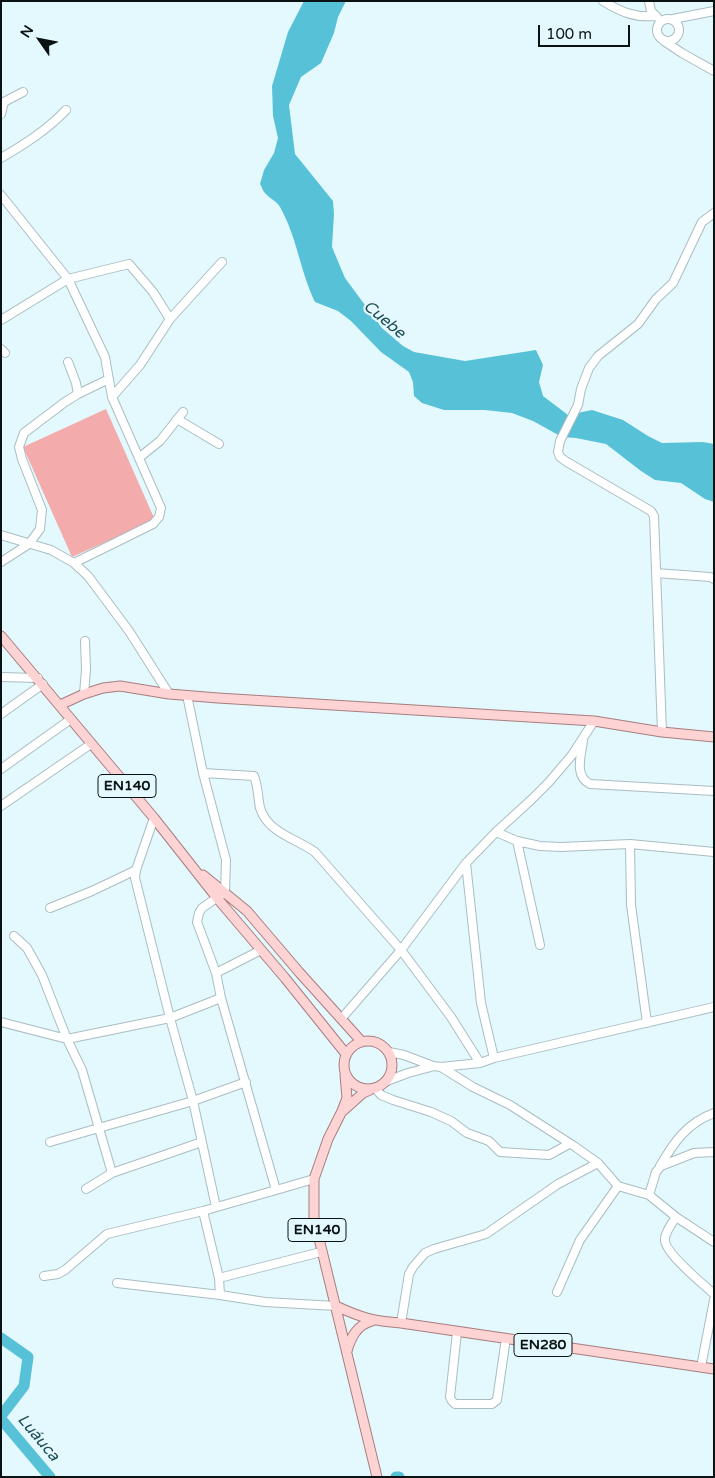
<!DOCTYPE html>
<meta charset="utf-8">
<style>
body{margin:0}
#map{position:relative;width:715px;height:1478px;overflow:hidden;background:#e4f9fe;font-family:"Varela Round",sans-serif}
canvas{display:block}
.frame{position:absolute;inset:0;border:2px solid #0b1214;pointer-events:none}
.north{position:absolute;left:15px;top:15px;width:50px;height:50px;-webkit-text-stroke:4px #e4f9fe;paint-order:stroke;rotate:303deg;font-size:14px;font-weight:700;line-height:20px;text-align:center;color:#0b1214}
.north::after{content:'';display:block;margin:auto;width:18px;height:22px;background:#0b1214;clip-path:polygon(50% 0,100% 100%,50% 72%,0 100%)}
.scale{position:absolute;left:538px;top:25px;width:92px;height:22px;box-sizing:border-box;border:2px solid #0b1214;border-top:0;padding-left:6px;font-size:15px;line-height:18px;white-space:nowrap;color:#0b1214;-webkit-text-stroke:4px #e4f9fe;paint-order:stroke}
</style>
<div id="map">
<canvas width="715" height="1478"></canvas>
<div class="frame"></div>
<div class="north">N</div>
<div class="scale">100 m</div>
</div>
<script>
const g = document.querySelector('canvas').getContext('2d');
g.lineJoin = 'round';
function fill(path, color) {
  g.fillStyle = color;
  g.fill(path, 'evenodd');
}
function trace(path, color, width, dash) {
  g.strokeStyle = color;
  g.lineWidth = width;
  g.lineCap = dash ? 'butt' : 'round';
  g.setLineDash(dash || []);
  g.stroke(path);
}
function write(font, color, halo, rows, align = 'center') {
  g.font = font + ' "Varela Round",sans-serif';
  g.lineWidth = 4.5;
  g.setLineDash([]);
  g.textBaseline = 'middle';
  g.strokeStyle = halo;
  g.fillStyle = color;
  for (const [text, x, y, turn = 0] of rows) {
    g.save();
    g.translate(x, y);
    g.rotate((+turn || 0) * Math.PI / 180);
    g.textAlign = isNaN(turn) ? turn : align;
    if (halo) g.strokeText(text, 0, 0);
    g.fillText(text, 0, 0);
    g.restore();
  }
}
const green = new Path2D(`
 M106,409L155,520L72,557L23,447Z`);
const water = new Path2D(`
 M304,1H346L338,17L334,33L321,63L301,77L289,105L295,154L333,201L334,214L332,247L345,278L382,328L403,346L414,352L465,361L536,350L543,365L539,382L543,396L568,415L592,410L623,420L648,436L662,443L703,442L714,444V502L705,499L681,483L655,480L641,471L606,444L576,438L562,437L533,421L512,413L485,410H444L422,403L414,396L413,382L409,372L381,352L351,321L338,311L315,302C300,271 297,237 280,207C277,201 270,199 266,194C263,192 262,187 260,184L264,170L274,153L278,138L273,116L272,86L288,32Z`);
const river = new Path2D(`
 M1,1338L28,1357L24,1386L1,1416
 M1,1419L50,1477
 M396,1477H399`);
const minor = new Path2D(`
 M603,1C621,12 635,18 656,16
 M649,1L651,11L657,17
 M657 30a11 11 0 1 1 22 0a11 11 0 1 1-22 0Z
 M673,19L714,11
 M664,41L682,53L714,71
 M1,102H4L23,92
 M1,114L4,102
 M1,158C25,144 47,130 66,110
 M1,195L68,279L105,357L112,397L140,365L170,319L222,262
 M1,320L68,279L129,264L153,292L170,319
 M1,349L5,353
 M78,394L109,379
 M177,419L219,444
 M140,457L160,441L183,412
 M1,535L51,550L74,563L88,576L129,631L169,694
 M1,562L29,544L40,529L42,510L22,459L19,447L24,433L65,402L78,394L76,383L68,362
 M74,563L153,524L159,517L161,508L112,397
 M656,573L710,577L714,579
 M1,677L38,678
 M84,694L86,670L85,641
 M187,695L203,773L226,860L225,892L202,908L199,913L197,922L216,973L221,998L276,1190L314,1179
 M1,714L43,684
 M662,732L654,516L651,511L567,462L560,457L558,452L560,441L578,405L581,389L589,368L598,356L638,324L656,299L673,283L702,222L714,213
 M583,741C581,756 574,776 590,784L714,791
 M1,769L71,719
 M203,773L254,776C258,786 258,798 260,808C268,833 295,838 315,852L401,950L451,1017L480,1063
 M1,806L91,744
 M154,818L136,870L135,878L170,1018L193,1101L216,1207
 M496,832L517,841L540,846L561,847L630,844L714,852
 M517,841L540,945
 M630,844L631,905L647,1023
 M50,908L92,891L136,870
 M14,936L27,948L42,975L67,1039L82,1070L112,1173
 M216,973L261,950
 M342,1018L401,950L466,863
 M1,1022L67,1039L170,1018L221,998
 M389,1052L404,1055L433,1066L441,1067L480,1063L494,1058L714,1007
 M494,1058L481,1003L466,863L496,832L531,800L549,782L572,755L594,721
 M441,1067L473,1087L510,1105L574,1146L598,1163L618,1186L649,1195L676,1217L714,1242
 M387,1081L408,1073L431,1067
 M376,1089L381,1095L393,1100L431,1112L451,1121L467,1133L489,1141L500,1152L549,1155L569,1144
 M50,1142L193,1101L246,1082
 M660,1166C674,1142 687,1123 714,1113
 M86,1189L112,1173L202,1142
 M649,1195L656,1172L661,1166L694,1153L714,1152
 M203,1211L219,1278L321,1252
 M676,1217C672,1223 666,1231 665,1238C662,1251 704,1285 714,1294
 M44,1276L58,1274L65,1270L107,1234L203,1211L276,1190
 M219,1278L220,1295L265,1302L336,1306
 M117,1283L220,1295
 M557,1292L580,1240L618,1186
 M401,1323L409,1274L413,1267L425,1253L434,1249L486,1234L558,1184L598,1163
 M457,1332L450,1397L452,1401L455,1404H492L497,1400L506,1338
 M701,1367L714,1300`);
const major = new Path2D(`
 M1,636L154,818L217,898L285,978L346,1054
 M60,705L84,694L103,688L120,686L169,694L218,698L594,721L662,732L714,737
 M203,875L247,911L299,972L362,1042
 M344 1065a24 24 0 1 1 48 0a24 24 0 1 1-48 0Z
 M345,1075L347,1098L342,1111L328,1139L314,1179V1218L377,1477
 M343,1111L363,1093L370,1090
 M336,1306C362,1318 373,1321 401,1323L714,1369
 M347,1351C351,1337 357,1325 372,1321`);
const shields = [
 [127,786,58],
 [317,1230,58],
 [543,1345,58]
];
const shieldNames = [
 ["EN140",127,786],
 ["EN140",317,1230],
 ["EN280",543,1345]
];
const waterNames = [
 ["Cuebe",384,320,40],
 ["Luáuca",38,1438,50]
];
fill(green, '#f4abac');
fill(water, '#57c2d7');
trace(river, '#57c2d7', 11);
trace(minor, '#a9bdc2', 10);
trace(major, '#a87d7e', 11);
trace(minor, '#fff', 8);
trace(major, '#fed3d4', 9);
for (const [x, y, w] of shields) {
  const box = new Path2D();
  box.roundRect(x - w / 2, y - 11.5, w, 23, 4);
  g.fillStyle = '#e4f9fe';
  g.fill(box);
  trace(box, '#0b1214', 1);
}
write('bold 14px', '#0b1214', null, shieldNames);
write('italic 16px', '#1d4c56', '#e4f9fe', waterNames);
</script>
